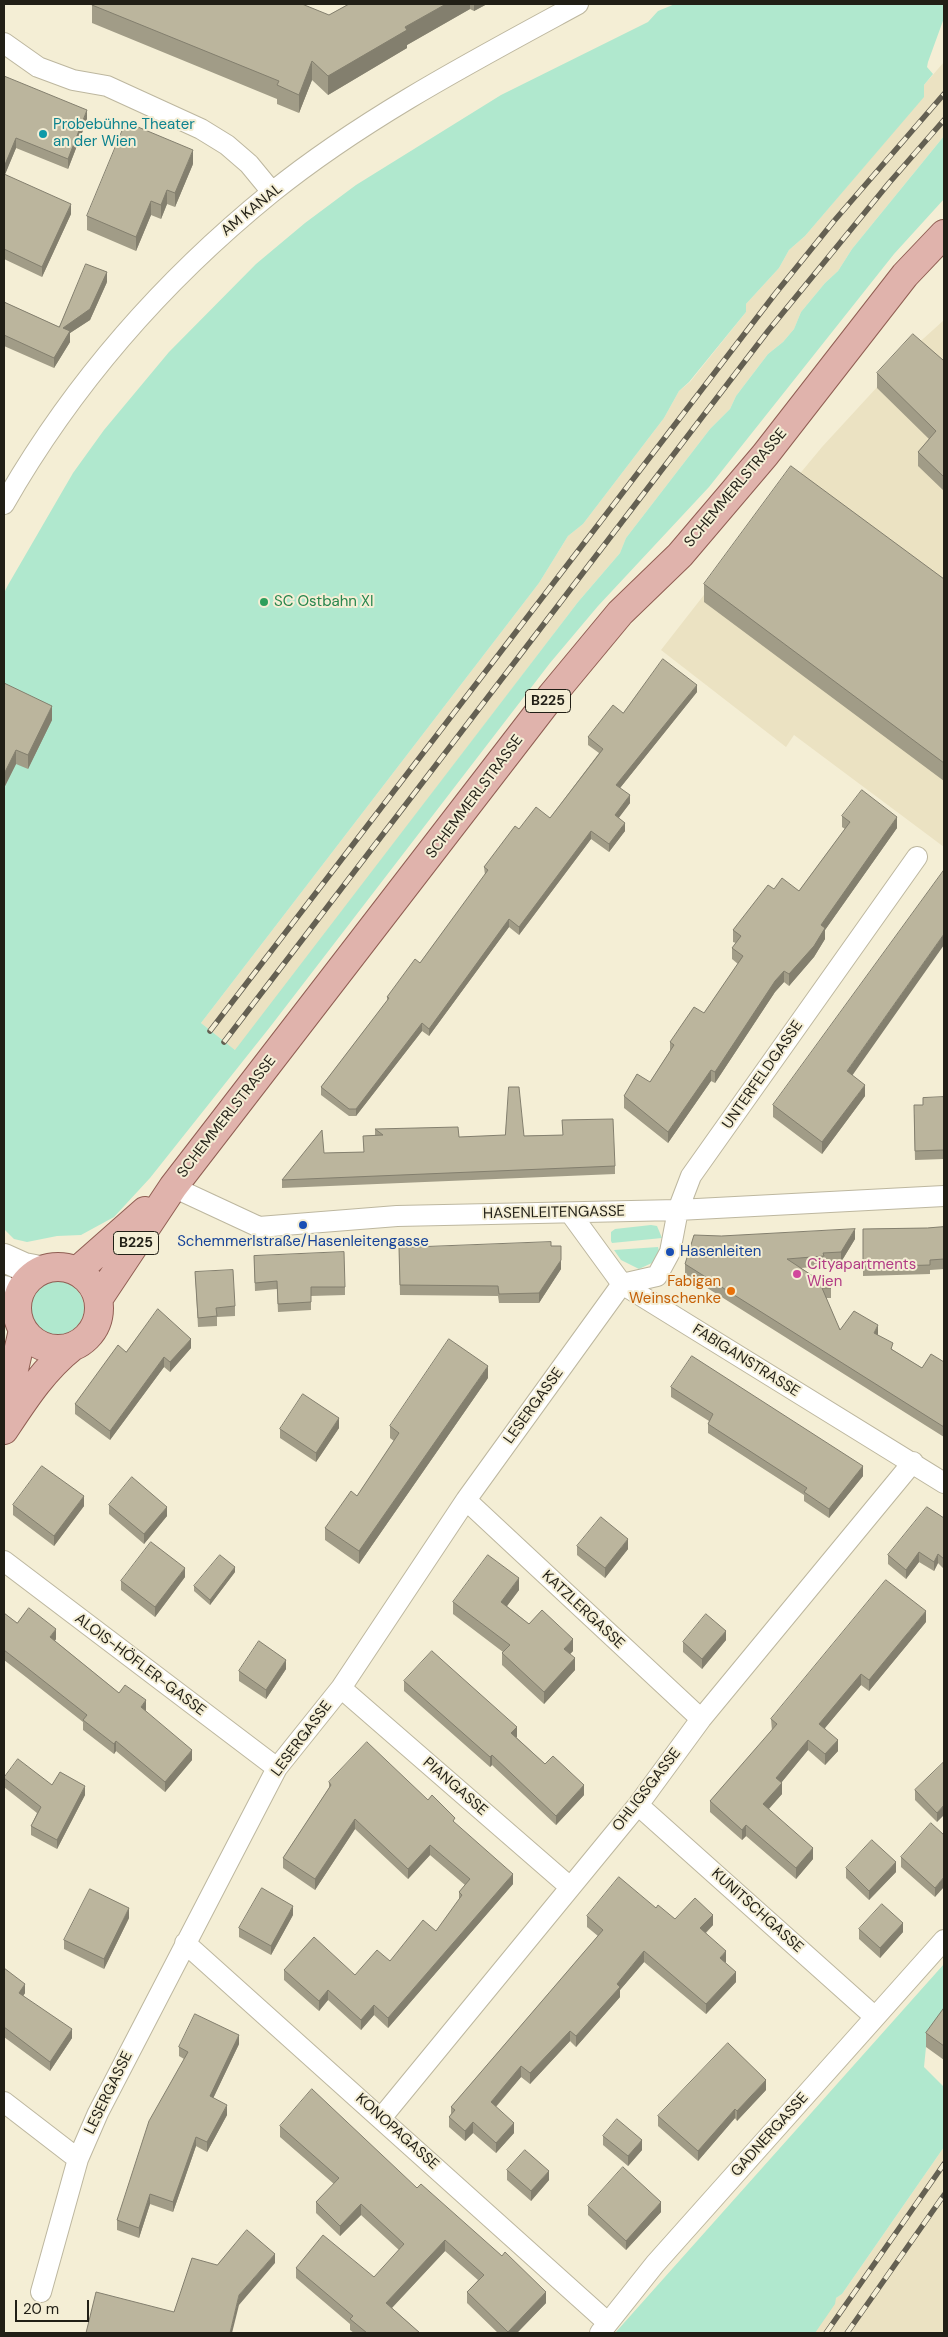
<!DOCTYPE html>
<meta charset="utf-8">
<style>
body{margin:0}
#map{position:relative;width:948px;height:2337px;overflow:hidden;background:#f4eed5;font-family:"DM Sans",sans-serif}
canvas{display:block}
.frame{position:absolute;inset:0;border:5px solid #211f16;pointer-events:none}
.scale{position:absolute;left:15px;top:2300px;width:74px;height:22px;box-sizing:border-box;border:2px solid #211f16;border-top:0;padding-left:6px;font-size:15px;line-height:18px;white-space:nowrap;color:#211f16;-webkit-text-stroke:4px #f4eed5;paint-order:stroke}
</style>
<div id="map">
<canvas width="948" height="2337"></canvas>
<div class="frame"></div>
<div class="scale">20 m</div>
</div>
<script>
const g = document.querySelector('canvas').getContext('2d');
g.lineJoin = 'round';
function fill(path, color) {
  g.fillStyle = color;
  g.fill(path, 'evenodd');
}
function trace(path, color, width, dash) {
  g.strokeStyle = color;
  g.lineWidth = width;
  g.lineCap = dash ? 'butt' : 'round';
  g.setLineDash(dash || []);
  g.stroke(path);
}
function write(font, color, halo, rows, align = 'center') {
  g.font = font + ' "DM Sans",sans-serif';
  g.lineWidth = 4;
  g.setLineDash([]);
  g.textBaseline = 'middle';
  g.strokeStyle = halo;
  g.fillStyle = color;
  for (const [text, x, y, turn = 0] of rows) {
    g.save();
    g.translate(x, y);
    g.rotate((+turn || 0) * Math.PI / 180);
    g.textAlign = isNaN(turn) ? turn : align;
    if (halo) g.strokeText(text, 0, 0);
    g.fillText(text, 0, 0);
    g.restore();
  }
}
const built = new Path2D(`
 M944,62V136L852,249L838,271L825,283L801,312L794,329L783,342L768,354L736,396L730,409L710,429L626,538L620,553L578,602L236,1051L201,1023L539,583L568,536L583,524L664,418L679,391L690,382L746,312V304L779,268L789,250L805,236L923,97L924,85Z
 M944,320V847L794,735L786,747L661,650L778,500L822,447L913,348Z
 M944,2147V2333H811L836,2298L842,2294Z`);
const green = new Path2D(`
 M675,4H944V18L928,62L927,67L933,74L924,85V97L805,236L789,250L779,268L746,304V312L689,382L679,391L664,418L583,524L568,536L539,583L201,1023L235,1050L578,602L620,553L626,538L710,429L730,409L736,396L768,354L783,342L794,329L801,312L825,283L838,271L852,249L944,136V199L894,254L709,487L598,606L550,663L270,1027L150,1178L114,1217L81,1235L57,1236L27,1242L14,1239L4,1229V593L8,585L73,473L104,430L169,352L256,264L305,223L356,185L501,95L648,22L658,11Z
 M651,1225L657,1226L662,1238L612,1243L611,1241V1232L615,1229Z
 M658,1247L659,1251L654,1262L639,1269L621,1260L614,1250Z
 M30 1308a27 27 0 1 1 54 0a27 27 0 1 1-54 0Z
 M944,1964V2021L926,2047L924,2067L944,2087V2147L842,2294L836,2298L835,2304L815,2333H615Z`);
const street = new Path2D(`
 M4,43L38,67L73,80L107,86L201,129L227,145L249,164L272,192
 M4,504C72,385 164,280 271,193C364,118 473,61 578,4
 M173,1187L259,1227L397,1216L678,1210L944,1196
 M571,1214L622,1284L944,1483
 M622,1284L657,1276L670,1252L678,1210L691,1176L917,857
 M466,1500L701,1719
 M4,1561L277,1768
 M341,1688L570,1887
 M638,1805L875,2017
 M185,1943L607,2322
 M4,2102L78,2159
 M382,2117L638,1805L701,1719L913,1462
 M41,2292L78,2159L98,2113L277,1768L341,1688L466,1500L622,1284
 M600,2333L655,2264L944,1940`);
const secondary = new Path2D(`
 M4,1258L24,1267L40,1270
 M4,1290L17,1303`);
const primary = new Path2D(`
 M17 1308a41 41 0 1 1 82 0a41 41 0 1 1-82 0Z
 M77,1271L145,1211
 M99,1298L173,1187L552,695L620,613L680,555L765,455L905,275L944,234
 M4,1392L13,1374L23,1330
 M4,1430C24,1400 43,1370 72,1347`);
const rail = new Path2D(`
 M210,1031L775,294L834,221L944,94
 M224,1042L768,331L889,183L944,120
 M826,2333L944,2164
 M847,2333L944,2195`);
const wall = new Path2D(`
 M349,4H487L474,11L470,9L407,45V48L328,95L312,80L299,113L277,104V99L92,23V5L329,15Z
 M4,76L87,120L68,169L16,148L5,174L71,214L42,277L4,259Z
 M193,164L175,207L167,204L161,219L151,215L136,251L87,230V216Z
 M107,282L90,320L70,333V342L54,368L4,346V302L59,327Z
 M944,358V491L918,466V452L929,439L877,388V373L943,360Z
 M944,579V781L704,602V584Z
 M4,683L52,720L28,769L16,764L4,788Z
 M697,692L620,788L630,803L618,818L625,831L609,852L591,839L519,935L509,927L429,1036L422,1031L356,1116H349L321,1095V1087L387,1001V997L420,963L485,875L484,867L519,829L550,818L599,753L588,745V737L623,713Z
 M842,816L897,828L825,930V939L814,957L789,986L784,982L775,992L715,1083L711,1081L668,1143L624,1108V1096L650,1082L670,1051V1042L704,1013L738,964L732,959V948L736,943L733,942V930L774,889L799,891L845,829L842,827Z
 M865,1096L822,1154L773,1117V1105Z
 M944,1097V1159L915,1160L914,1115L923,1105Z
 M562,1120L615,1166V1174L282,1188V1180L324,1153L364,1152L363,1136L375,1135V1129L459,1137L563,1135Z
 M944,1227V1269L930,1270V1274L863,1276V1229L927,1228Z
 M855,1239L841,1262L824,1263V1266L801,1268L831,1288V1298H826L840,1330L878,1335L893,1350L922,1368L944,1362V1437L685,1274V1264Z
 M551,1246L561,1269L539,1303H499L498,1296L400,1295L399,1248Z
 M254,1256L345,1287V1295L311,1296V1310L278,1312L277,1289L255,1291Z
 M195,1272L235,1306V1316L217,1317V1326L198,1327Z
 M191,1348L170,1372L164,1367L110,1440L75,1414V1404L126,1352Z
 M488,1378L359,1564L325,1540V1528L357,1496L394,1441L390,1438V1426Z
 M671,1387L863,1476L829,1518L804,1501V1495L708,1433V1424L709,1421L671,1397Z
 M339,1428L316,1462L280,1438V1429Z
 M13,1505L84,1506L54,1546L13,1515Z
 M109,1505L167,1516L144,1544L109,1514Z
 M944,1518V1569L938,1563L934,1571L919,1562L906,1579L888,1564V1555Z
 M577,1546L628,1549L605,1578L577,1555Z
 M235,1572L210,1605L194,1591V1586Z
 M185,1577L155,1617L121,1590V1581Z
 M519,1590L507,1606L529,1624L573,1651L570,1654L575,1670L544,1704L502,1665V1653L503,1652L453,1614V1602Z
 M4,1613L17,1623L56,1639L55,1641L119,1693L146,1710V1711L192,1760L165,1792L116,1751L114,1754L83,1730V1722L26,1677L4,1660Z
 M926,1622L869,1691L861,1685L825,1728L838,1751L825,1765L808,1750L781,1783L782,1794L769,1809L813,1859L796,1879L746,1836L742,1840L710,1812V1801L772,1731L771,1719Z
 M726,1640L702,1669L683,1652V1642Z
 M286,1669L266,1699L239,1681V1671Z
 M404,1681L517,1737H516L545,1764L584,1795L556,1825L492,1765L490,1767L404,1691Z
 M944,1765L937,1822L915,1800V1790Z
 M4,1778L85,1795L57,1849L31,1835V1826L37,1813L4,1787Z
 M329,1782L428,1800L455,1823L513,1884L388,2028L374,2015L361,2030L328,2000L319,2011L284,1980V1970L355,1975L390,1961L436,1931L459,1900V1892L465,1885L430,1855L408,1879L355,1829L315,1890L283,1868V1858L329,1788Z
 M944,1835L935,1897L901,1867V1857Z
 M846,1868L896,1872L869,1900L846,1878Z
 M656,1908L675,1919L713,1925L706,1933L726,1962L725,1963L736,1982L706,2014L644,1962L620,1990V1997L576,2047L570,2041L530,2084L521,2077L496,2107L514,2133L496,2153L473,2133L465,2141L449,2127V2117L451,2114V2107L598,1936L587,1927V1916Z
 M293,1915L271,1955L239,1937V1928Z
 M129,1918L104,1969L64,1949V1940Z
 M859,1929L903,1932L880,1958L859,1939Z
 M4,1968L25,1993L23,1996L72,2038L50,2071L4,2037Z
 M944,2008V2060L926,2047V2033Z
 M239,2044L213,2098L227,2115L207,2152L196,2146L173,2212L150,2204L139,2238L117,2230V2220L184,2059L179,2056V2047Z
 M766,2090L737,2121L735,2118L698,2161L658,2126V2116Z
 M280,2126L417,2188L546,2303L517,2333H498L467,2303V2292L478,2280L445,2251L392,2308L420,2333H354L350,2330V2324L296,2278V2268L374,2277L399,2250L361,2215L340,2236L316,2213V2202L334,2184L280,2137Z
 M603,2136L642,2150L628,2166L603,2145Z
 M507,2170L549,2180L531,2201L507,2180Z
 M588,2206L661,2212L626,2250L588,2215Z`);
const shadedWall = new Path2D(`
 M446,4H470V9L407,45V48L328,95V76L405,27Z
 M474,4H487L474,11Z
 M312,61V80L299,113V95Z
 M87,110V120L68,169V159Z
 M16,138V148L4,177V167Z
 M193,150V164L175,207V193Z
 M167,190V204L161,219V205Z
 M151,201V215L136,251V237Z
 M71,204V214L42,277V267Z
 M107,272V282L90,320L70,333V342L54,368V358L63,328Z
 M697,685V692L616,793V785Z
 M52,706V720L28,769V755Z
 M16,750V764L4,788V774Z
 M630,795V803L615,823V815Z
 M897,817V828L825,930V939L814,957L789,986V974L821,925Z
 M625,823V831L609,852V844Z
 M591,831V839L519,935V927Z
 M509,919V927L429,1036V1029Z
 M944,934V945L847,1083V1071Z
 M784,971V982L775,992L715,1083V1072L775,981Z
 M422,1023V1031L356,1116V1109Z
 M711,1070V1081L668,1143V1132Z
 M865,1085V1096L822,1154V1142Z
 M855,1229V1239L841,1262V1252Z
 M561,1260V1269L539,1303V1293Z
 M878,1325V1335L874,1342V1333Z
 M191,1339V1348L170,1372V1362Z
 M164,1357V1367L110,1440V1431Z
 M488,1366V1378L359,1564V1551Z
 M339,1418V1428L316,1462V1453Z
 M863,1466V1476L829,1518V1509Z
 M84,1496V1506L54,1546V1536Z
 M167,1507V1516L144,1544V1534Z
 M628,1539V1549L605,1578V1568Z
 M919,1552V1562L906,1579V1570Z
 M938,1554V1563L934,1571V1562Z
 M235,1567V1572L210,1605V1600Z
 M185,1568V1577L155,1617V1607Z
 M519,1578V1590L501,1614V1602Z
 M926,1611V1622L869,1691V1680Z
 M56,1629V1639L50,1647V1637Z
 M726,1631V1640L702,1669V1659Z
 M573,1639V1651L564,1660V1649Z
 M575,1658V1670L544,1704V1692Z
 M286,1660V1669L266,1699V1690Z
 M861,1674V1685L819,1735V1724Z
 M146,1700V1710L141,1717V1707Z
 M517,1727V1737L511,1743V1733Z
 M808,1740V1750L776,1789V1778Z
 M838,1740V1751L825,1765V1754Z
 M116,1741V1751L114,1754V1744Z
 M192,1750V1760L165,1792V1782Z
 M492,1755V1765L490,1767V1757Z
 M782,1783V1794L763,1815V1804Z
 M584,1785V1795L556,1825V1816Z
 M85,1786V1795L57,1849V1840Z
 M944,1805V1815L937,1822V1813Z
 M355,1819V1829L315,1890V1879Z
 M746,1825V1836L742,1840V1830Z
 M430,1845V1855L408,1879V1869Z
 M813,1848V1859L796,1879V1868Z
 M896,1862V1872L869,1900V1891Z
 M513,1874V1884L388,2028V2018Z
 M944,1877V1887L935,1897V1888Z
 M293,1906V1915L271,1955V1946Z
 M129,1908V1918L104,1969V1959Z
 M713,1915V1925L700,1938V1928Z
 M903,1923V1932L880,1958V1948Z
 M644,1951V1962L620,1990V1997L576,2047V2036L617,1984Z
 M726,1951V1962L720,1968V1958Z
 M736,1972V1982L706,2014V2004Z
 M25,1984V1993L19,2003V1993Z
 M328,1990V2000L319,2011V2001Z
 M374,2005V2015L361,2030V2020Z
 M72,2029V2038L50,2071V2062Z
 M570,2031V2041L530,2084V2073Z
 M239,2035V2044L210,2105V2096Z
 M521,2066V2077L491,2112V2102Z
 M766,2080V2090L737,2121V2111Z
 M227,2105V2115L207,2152V2142Z
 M735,2109V2118L698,2161V2151Z
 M473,2122V2133L465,2141V2131Z
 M514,2123V2133L496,2153V2143Z
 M196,2137V2146L173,2212V2202Z
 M642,2140V2150L628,2166V2156Z
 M549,2171V2180L531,2201V2191Z
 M150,2194V2204L139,2238V2228Z
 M661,2202V2212L626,2250V2241Z
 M361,2204V2215L340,2236V2226Z
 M445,2240V2251L386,2314V2303Z
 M275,2254V2263L239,2305L232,2333H230L239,2295Z
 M546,2292V2303L517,2333H508V2332Z`);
const building = new Path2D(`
 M92,4H302L329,15L349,4H446L405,27L407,30L328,76L312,61L299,95L277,85L279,81L92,5Z
 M4,76L87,110L68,159L16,138L4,167Z
 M126,122L193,150L175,193L167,190L161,205L151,201L136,237L87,216Z
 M4,174L71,204L42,267L4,249Z
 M86,264L107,272L90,309L63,328L70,331L54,358L4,335V302L59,327Z
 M913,334L943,360L944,358V477L918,452L936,431L877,373Z
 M791,466L944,579V763L704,584Z
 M663,659L697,685L616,785L630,795L615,815L625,823L609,844L591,831L519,927L509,919L429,1029L422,1023L356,1109H349L321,1087L389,998L387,997L415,959L420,963L488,870L484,867L515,826L519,829L536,807L550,818L603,749L588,737L613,705L623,713Z
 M4,683L52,706L28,755L16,750L4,774Z
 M862,790L897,817L821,925L825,928L814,946L789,974L784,971L775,981L715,1072L711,1070L668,1132L624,1096L637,1074L650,1082L674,1045L670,1042L694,1007L704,1013L743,956L732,948L741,936L733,930L768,885L774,889L782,878L799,891L850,822L842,816Z
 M944,870V934L847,1071L865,1085L822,1142L773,1105Z
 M509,1087H519L524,1136L563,1135L562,1120L613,1119L615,1166L282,1180L322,1130L324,1153L364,1152L363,1136L383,1135L375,1129L458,1127L459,1137L505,1135Z
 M944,1097V1150L915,1151L914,1105H923V1098Z
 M944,1227V1259L930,1260V1265L863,1267V1229L927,1228Z
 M855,1229L841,1252L823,1253L824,1256L787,1259L831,1288H822L840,1330L854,1311L878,1325L874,1333L893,1343L891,1349L922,1368L931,1354L944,1362V1427L685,1264L694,1235L721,1236Z
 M551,1242V1246H561V1260L539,1293L499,1294L498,1286L400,1285L399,1248Z
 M344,1252L345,1287H311V1302L278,1304L277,1281L255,1283L254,1256Z
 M233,1270L235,1306L216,1308L217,1316L198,1318L195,1272Z
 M158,1309L191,1339L170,1362L164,1357L110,1431L75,1404L118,1345L126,1352Z
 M449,1339L488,1366L359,1551L325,1528L351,1491L357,1496L399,1433L390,1426Z
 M692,1356L863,1466L829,1509L804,1492L807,1488L708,1424L713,1414L671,1387Z
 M303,1394L339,1418L316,1453L280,1429Z
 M42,1466L84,1496L54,1536L13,1505Z
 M132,1477L167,1507L144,1534L109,1505Z
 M927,1507L944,1518V1559L938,1554L934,1562L919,1552L906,1570L888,1555Z
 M601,1517L628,1539L605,1568L577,1546Z
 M151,1542L185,1568L155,1607L121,1581Z
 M220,1555L235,1567L210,1600L194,1586Z
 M488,1555L519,1578L501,1602L529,1624L542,1610L573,1639L564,1649L575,1658L544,1692L502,1653L510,1645L453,1602Z
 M886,1580L926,1611L869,1680L861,1674L819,1724L838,1740L825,1754L808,1740L776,1778L782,1783L763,1804L813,1848L796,1868L746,1825L742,1830L710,1801L777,1724L771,1719Z
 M29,1608L56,1629L50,1637L119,1693L125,1685L146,1700L141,1707L192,1750L165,1782L116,1741L114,1744L83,1720L87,1715L26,1667L4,1650V1613L17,1623Z
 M706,1614L726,1631L702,1659L683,1642Z
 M259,1641L286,1660L266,1690L239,1671Z
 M432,1651L517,1727L511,1733L545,1764L553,1756L584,1785L556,1816L492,1755L490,1757L404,1681Z
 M367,1742L428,1800L432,1795L455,1818L453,1821L513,1874L388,2018L374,2005L361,2020L328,1990L319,2001L284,1970L314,1937L355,1975L377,1950L390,1961L423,1920L436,1931L462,1895L459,1892L470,1879L430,1845L408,1869L355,1819L315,1879L283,1858L331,1785L329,1782Z
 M18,1759L52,1785L60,1772L85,1786L57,1840L31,1826L41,1807L4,1778Z
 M943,1763L944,1765V1805L937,1813L915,1790Z
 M931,1823L944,1835V1877L935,1888L901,1857Z
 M872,1840L896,1862L869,1891L846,1868Z
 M619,1877L656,1908L658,1905L675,1919L695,1898L713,1915L700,1928L726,1951L720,1958L736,1972L706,2004L644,1951L617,1984L620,1987L576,2036L570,2031L530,2073L521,2066L491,2102L514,2123L496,2143L473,2122L465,2131L449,2117L455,2110L451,2107L603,1930L587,1916Z
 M262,1888L293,1906L271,1946L239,1928Z
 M90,1889L129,1908L104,1959L64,1940Z
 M882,1904L903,1923L880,1948L859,1929Z
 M4,1968L25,1984L19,1993L72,2029L50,2062L4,2027Z
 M944,2008V2046L926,2033Z
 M195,2014L239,2035L210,2096L227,2105L207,2142L196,2137L173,2202L150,2194L139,2228L117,2220L149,2121L188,2052L179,2047Z
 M728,2043L766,2080L737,2111L735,2109L698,2151L658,2116Z
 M312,2089L417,2188L421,2184L502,2256L505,2252L546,2292L508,2332L467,2292L484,2275L445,2240L386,2303L420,2333H367L350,2319L353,2316L296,2268L323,2235L374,2277L404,2244L361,2204L340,2226L316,2202L339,2178L280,2126Z
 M617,2119L642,2140L628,2156L603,2136Z
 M525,2150L549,2171L531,2191L507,2170Z
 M623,2167L661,2202L626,2241L588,2206Z
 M247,2230L275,2254L239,2295L230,2333H86L96,2292L174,2312L192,2258L217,2265Z`);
const markers = [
 [43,134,5,"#0f9aa8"],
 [264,602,5,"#2e9e5b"],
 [303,1225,5,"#1a4fb4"],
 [670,1252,5,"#1a4fb4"],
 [797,1274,5,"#d1479c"],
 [731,1291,5,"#e8710a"]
];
const shields = [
 [548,701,45],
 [136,1243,45]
];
const shieldNames = [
 ["B225",548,701],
 ["B225",136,1243]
];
const cultureNames = [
 ["Probebühne Theater",53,125],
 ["an der Wien",53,142]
];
const streetNames = [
 ["AM KANAL",252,210,-39],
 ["SCHEMMERLSTRASSE",736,488,-50],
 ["SCHEMMERLSTRASSE",475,797,-53],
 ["UNTERFELDGASSE",763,1075,-55],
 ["SCHEMMERLSTRASSE",227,1117,-52],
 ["HASENLEITENGASSE",554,1213,-1],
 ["FABIGANSTRASSE",746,1361,32],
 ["LESERGASSE",534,1406,-54],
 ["KATZLERGASSE",583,1610,43],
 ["ALOIS-HÖFLER-GASSE",140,1665,37],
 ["LESERGASSE",302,1739,-53],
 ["PIANGASSE",455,1787,41],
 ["OHLIGSGASSE",647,1790,-52],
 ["KUNITSCHGASSE",757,1911,42],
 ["LESERGASSE",109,2093,-64],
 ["KONOPAGASSE",397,2132,42],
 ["GADNERGASSE",770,2135,-48]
];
const leisureNames = [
 ["SC Ostbahn XI",274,602]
];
const transitNames = [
 ["Schemmerlstraße/Hasenleitengasse",303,1242],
 ["Hasenleiten",680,1252,"left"]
];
const hotelNames = [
 ["Cityapartments",807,1265],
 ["Wien",807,1282]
];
const foodNames = [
 ["Fabigan",721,1282],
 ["Weinschenke",721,1299]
];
fill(built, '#ebe2c2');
fill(green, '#b0e8ce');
trace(street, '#bdb79f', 22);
trace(secondary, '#bdb79f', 30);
trace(primary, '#905e53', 30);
trace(street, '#fff', 20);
trace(secondary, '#fff', 28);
trace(primary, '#e0b3ac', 28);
trace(rail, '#646052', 5.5);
trace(rail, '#f4eed5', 4, [11]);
fill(wall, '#a19c87');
fill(shadedWall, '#837f6e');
fill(building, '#bbb59d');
trace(building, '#837f6e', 1);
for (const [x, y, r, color] of markers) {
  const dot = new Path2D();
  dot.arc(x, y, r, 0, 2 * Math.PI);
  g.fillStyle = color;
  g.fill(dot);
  trace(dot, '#f4eed5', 2);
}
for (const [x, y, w] of shields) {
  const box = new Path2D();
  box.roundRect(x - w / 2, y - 11.5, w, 23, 4);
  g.fillStyle = '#f4eed5';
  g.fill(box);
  trace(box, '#211f16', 1);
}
write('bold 14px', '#211f16', null, shieldNames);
write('15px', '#0d838f', '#f4eed5', cultureNames, 'left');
write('15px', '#211f16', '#f4eed5', streetNames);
write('15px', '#27864d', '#f4eed5', leisureNames, 'left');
write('15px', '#164399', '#f4eed5', transitNames);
write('15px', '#b23c85', '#f4eed5', hotelNames, 'left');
write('15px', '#c56008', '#f4eed5', foodNames, 'right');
</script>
